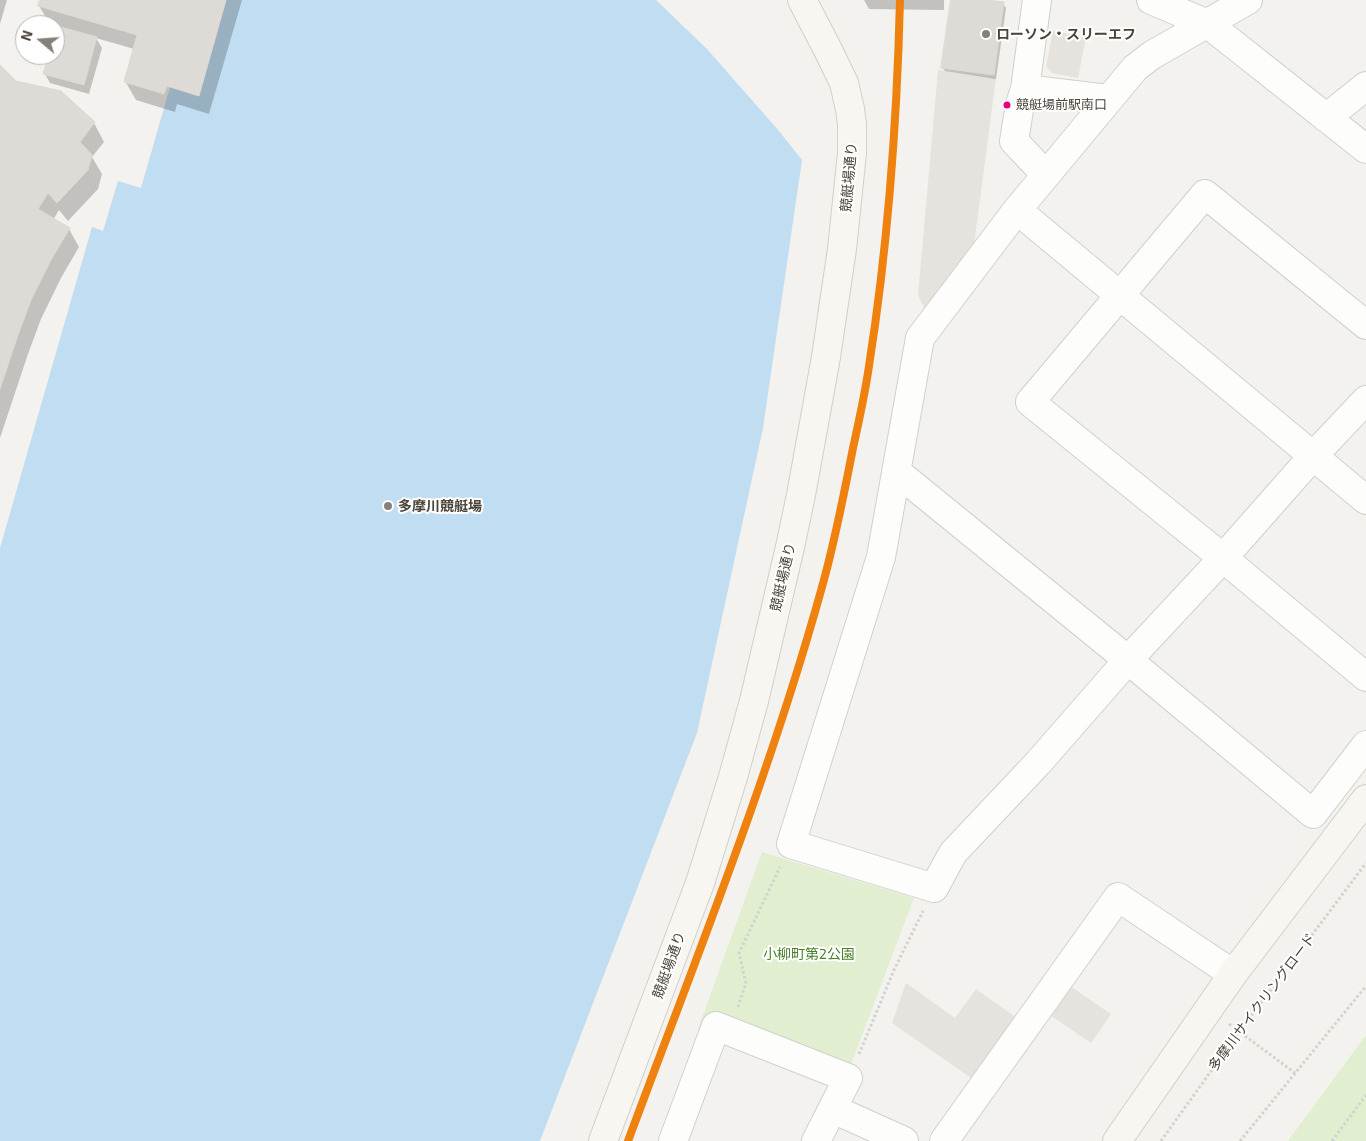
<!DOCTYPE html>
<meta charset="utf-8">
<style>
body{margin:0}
#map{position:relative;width:1366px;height:1141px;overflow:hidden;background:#f4f2ee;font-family:"Exo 2",sans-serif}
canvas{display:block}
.north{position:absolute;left:15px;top:15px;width:50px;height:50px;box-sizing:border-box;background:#fff;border:1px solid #b7b4b0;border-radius:50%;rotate:288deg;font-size:14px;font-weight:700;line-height:20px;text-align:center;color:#4b4439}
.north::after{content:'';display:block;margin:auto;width:18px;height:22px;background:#868178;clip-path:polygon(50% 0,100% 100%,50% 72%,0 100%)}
</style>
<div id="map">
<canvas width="1366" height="1141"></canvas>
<div class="north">N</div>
</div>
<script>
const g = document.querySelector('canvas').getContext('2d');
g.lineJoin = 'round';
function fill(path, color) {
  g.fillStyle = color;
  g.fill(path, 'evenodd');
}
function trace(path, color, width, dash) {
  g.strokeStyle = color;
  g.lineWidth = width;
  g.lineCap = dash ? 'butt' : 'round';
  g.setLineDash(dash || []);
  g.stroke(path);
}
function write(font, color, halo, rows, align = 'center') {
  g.font = font + ' "Exo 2","Noto Sans JP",sans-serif';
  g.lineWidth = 4;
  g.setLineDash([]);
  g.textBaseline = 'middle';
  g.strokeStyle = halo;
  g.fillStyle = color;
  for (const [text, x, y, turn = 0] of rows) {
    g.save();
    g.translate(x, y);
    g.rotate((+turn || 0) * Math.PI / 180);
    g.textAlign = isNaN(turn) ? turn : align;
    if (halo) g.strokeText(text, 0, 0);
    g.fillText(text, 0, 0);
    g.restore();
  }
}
const green = new Path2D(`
 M762,852L914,898L846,1078L698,1029Z
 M1366,1035V1141H1288Z`);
const parking = new Path2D(`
 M1053,31L1086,37L1078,78L1052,73L1046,66Z
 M938,70L996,78L973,253L926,312L918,295Z
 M906,983L955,1018L976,989L1017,1018L974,1080L892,1023Z
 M1070,986L1111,1014L1091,1043L1050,1015Z`);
const water = new Path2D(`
 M195,0H656L707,49L779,131L802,160L763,428L697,733L540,1141H0V548L92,227L103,231L118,181L141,188Z`);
const shadow = new Path2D(`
 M0,0H7L0,24Z
 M41,0H242L209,114L177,104L175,112L136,100L125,81L134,49L96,38L102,48L89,94L50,83L45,74L50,55H55V37L58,27L50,24L39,6Z
 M864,0H944V10L869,9Z
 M952,0H978L1003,4L1006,8L996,79L945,71L942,67Z
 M0,67L16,82L94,123L104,142L92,157L102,174L98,189L68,221L59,210L53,220L69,229L79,247L61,278L41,319L28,354L0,438Z`);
const building = new Path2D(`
 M40,0H226L199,96L167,86L164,94L124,82L137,35L38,6Z
 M951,0H987L1004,2L994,75L941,68Z
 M57,26L97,37L84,85L43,74L49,55H55V33Z
 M0,65L16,81L61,91L95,122L80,142L92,155L88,170L57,203L48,193L38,209L70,228L51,260L31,300L18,335L0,389Z`);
const path = new Path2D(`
 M738,1007L746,983L739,953L780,867
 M1229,1024L1295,1073
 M859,1054L894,970L923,911
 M1161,1141L1239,1032L1366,863
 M1240,1141L1366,986
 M1332,1141L1366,1095`);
const street = new Path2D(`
 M1037,0L1025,89L1020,104L1014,141L1046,175
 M1151,0L1208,24L1366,149
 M1248,0L1152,55L1135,68L1017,210L920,338L881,557L791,844L934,888L953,853L1038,763L1128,660L1223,558L1313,456L1366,400
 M1025,89L1108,99
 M1326,118L1366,86
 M1017,210L1366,500
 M1366,325L1205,194L1030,402L1223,558L1366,677
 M897,472L1128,660L1313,814L1366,745
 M833,1109L904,1141
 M673,1141L716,1026L848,1078L816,1141
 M944,1141L1118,897L1233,974`);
const secondary = new Path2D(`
 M603,1141L700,883L733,777L754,701L790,547L801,495L826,357L842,249L852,153V124L850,109L844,83L827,48L802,0
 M1117,1141L1233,974L1366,799`);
const rail1 = new Path2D(`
 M628,1141C696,958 770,775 822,587C835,541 844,494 853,448C859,421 865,394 869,366C888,245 897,122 900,0`);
const markers = [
 [986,34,5,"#868178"],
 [1007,105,4.5,"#e5007d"],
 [388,506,5,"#868178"]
];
const busNames = [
 ["競艇場前駅南口",1016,105]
];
const poiNames = [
 ["ローソン・スリーエフ",996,34],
 ["多摩川競艇場",398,506]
];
const streetNames = [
 ["競艇場通り",849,177,-85],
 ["競艇場通り",783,577,-77],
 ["競艇場通り",669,965,-70],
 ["多摩川サイクリングロード",1262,1002,-53]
];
const parkNames = [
 ["小柳町第2公園",809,954]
];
fill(green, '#e1eecf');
fill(parking, '#e6e3df');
fill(water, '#c0ddf1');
fill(shadow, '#0003');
fill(building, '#dedbd6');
trace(building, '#dcd9d4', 1);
trace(street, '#d2d0cb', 30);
trace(secondary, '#d3cfc5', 30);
trace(path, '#d3d2cc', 3, [2.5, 2.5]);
trace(street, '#fdfdfc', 28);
trace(secondary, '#f7f6f1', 28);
trace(rail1, '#ef810f', 8);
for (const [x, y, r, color] of markers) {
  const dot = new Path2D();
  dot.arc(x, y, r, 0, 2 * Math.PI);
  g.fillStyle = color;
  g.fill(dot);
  trace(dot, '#fff', 2);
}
write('13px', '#4b4439', '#fff', busNames, 'left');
write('bold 14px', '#4b4439', '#fff', poiNames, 'left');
write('14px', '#4b4439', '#fff', streetNames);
write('14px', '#4a7f2a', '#fff', parkNames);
</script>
